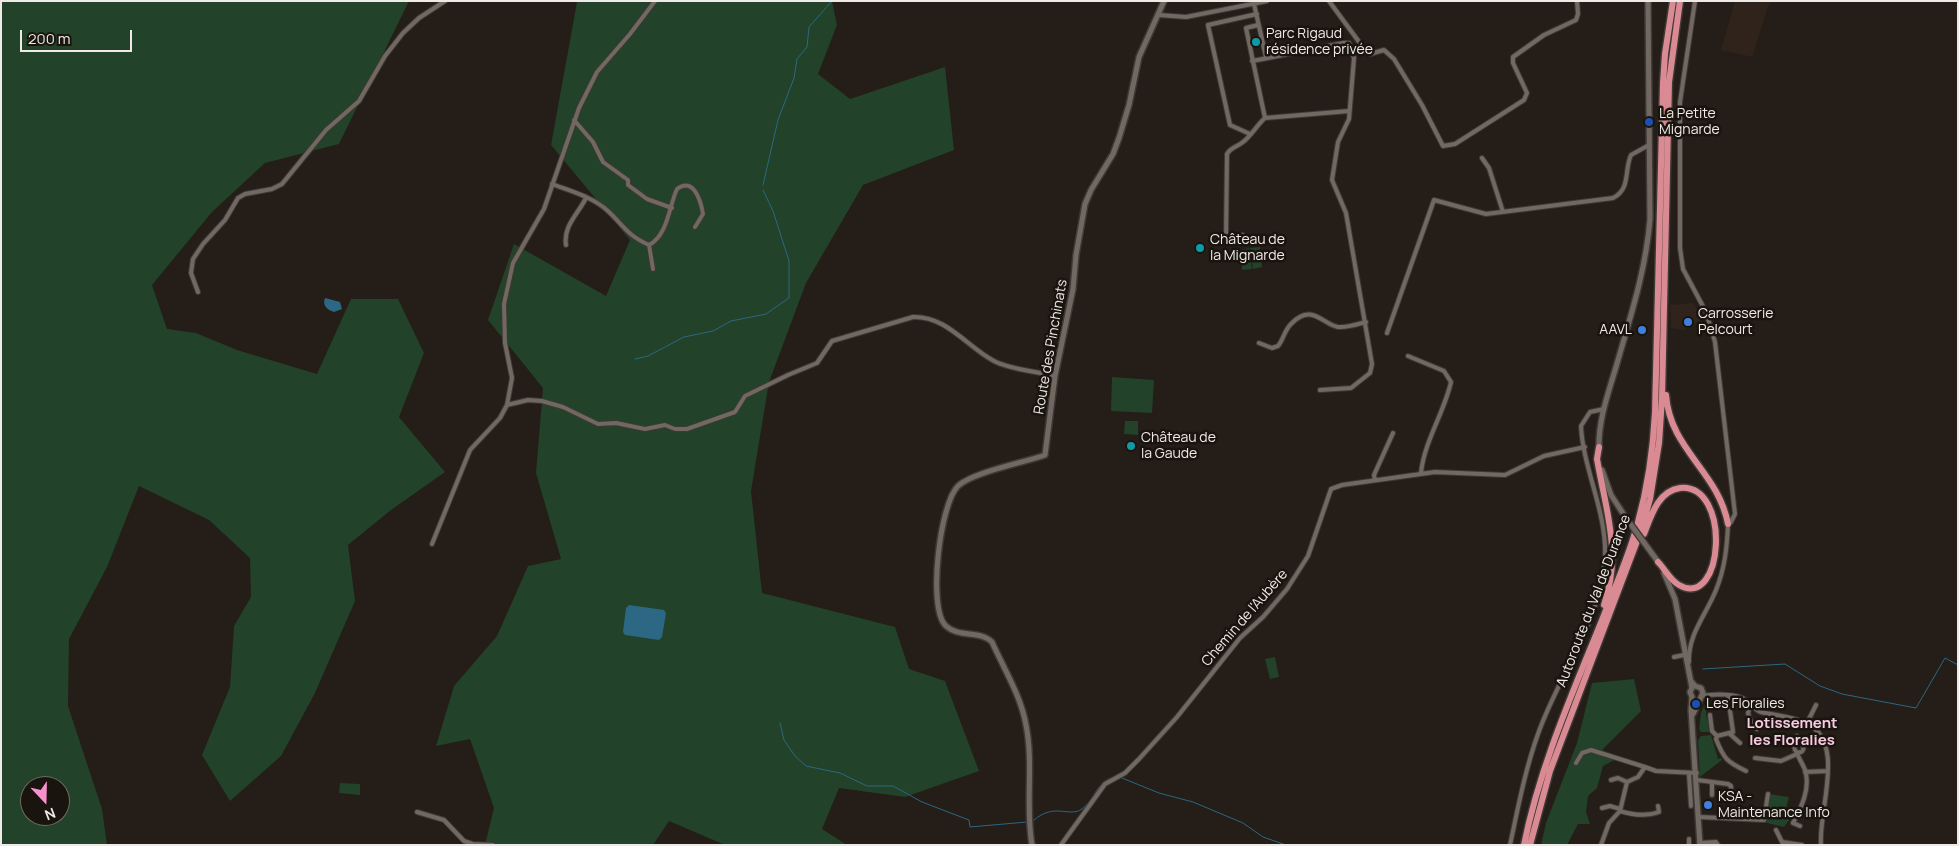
<!DOCTYPE html>
<meta charset="utf-8">
<style>
body{margin:0}
#map{position:relative;width:1959px;height:846px;overflow:hidden;background:#241d18;font-family:Manrope,sans-serif}
canvas{display:block}
.frame{position:absolute;inset:0;border:2px solid #efeae6;pointer-events:none}
.north{position:absolute;left:20px;top:776px;width:50px;height:50px;box-sizing:border-box;background:#1a140f;border:1px solid #6f6a65;border-radius:50%;rotate:159deg;font-size:14px;font-weight:700;line-height:20px;text-align:center;color:#efeae6}
.north::after{content:'';display:block;margin:auto;width:18px;height:22px;background:#f890cc;clip-path:polygon(50% 0,100% 100%,50% 72%,0 100%)}
.scale{position:absolute;left:20px;top:30px;width:112px;height:22px;box-sizing:border-box;border:2px solid #efeae6;border-top:0;padding-left:6px;font-size:15px;line-height:18px;white-space:nowrap;color:#efeae6;-webkit-text-stroke:4px #1a140f;paint-order:stroke}
</style>
<div id="map">
<canvas width="1959" height="846"></canvas>
<div class="frame"></div>
<div class="north">N</div>
<div class="scale">200 m</div>
</div>
<script>
const g = document.querySelector('canvas').getContext('2d');
g.lineJoin = 'round';
function fill(path, color) {
  g.fillStyle = color;
  g.fill(path, 'evenodd');
}
function trace(path, color, width, dash) {
  g.strokeStyle = color;
  g.lineWidth = width;
  g.lineCap = dash ? 'butt' : 'round';
  g.setLineDash(dash || []);
  g.stroke(path);
}
function write(font, color, halo, rows, align = 'center') {
  g.font = font + ' Manrope,sans-serif';
  g.lineWidth = 5;
  g.setLineDash([]);
  g.textBaseline = 'middle';
  g.strokeStyle = halo;
  g.fillStyle = color;
  for (const [text, x, y, turn = 0] of rows) {
    g.save();
    g.translate(x, y);
    g.rotate((+turn || 0) * Math.PI / 180);
    g.textAlign = isNaN(turn) ? turn : align;
    if (halo) g.strokeText(text, 0, 0);
    g.fillText(text, 0, 0);
    g.restore();
  }
}
const built = new Path2D(`
 M1735,1H1770L1752,57L1721,50Z
 M1694,303L1703,319L1684,330L1671,328L1670,305Z`);
const green = new Path2D(`
 M1,1H409L339,144L265,163L212,212L152,285L167,329L196,333L237,350L317,374L351,299H398L424,353L399,417L445,472L391,510L348,545L355,601L315,693L281,756L230,801L202,755L230,687L234,626L251,597L250,558L209,520L139,486L107,567L69,639L68,706L102,809L107,845H1ZM30,786H60V816H30Z
 M584,1H832L837,25L818,74L850,99L945,67L954,150L863,185L806,283L769,382L751,491L762,593L895,627L909,669L945,681L979,771L905,797L839,788L822,829L847,845H725L669,821L653,845H485L494,808L470,739L436,746L454,686L497,636L528,566L561,559L536,473L543,388L488,320L514,244L606,296L630,240L551,145L577,2Z
 M1260,247L1262,267L1253,269L1250,248Z
 M1249,248L1252,269L1242,270L1240,250Z
 M1112,377L1154,380L1152,413L1111,411Z
 M1125,421H1138V435L1124,434Z
 M1275,657L1279,677L1270,679L1265,659Z
 M1634,679L1641,711L1602,750L1620,757L1603,766L1597,788L1588,796L1586,812L1590,824H1578L1567,845H1541L1546,823L1577,743L1592,683Z
 M1707,699L1706,715L1711,732H1701L1699,729L1701,713Z
 M1711,735L1718,759L1721,758L1722,760L1700,777L1698,740L1701,736Z
 M340,783L360,784V795L339,793Z
 M1769,794L1789,797L1784,815L1789,820L1784,827L1763,822Z`);
const water = new Path2D(`
 M325,298L340,302L342,309L334,312C327,310 322,305 325,298Z
 M629,605L664,610L666,613L662,637L659,640L625,635L623,632L626,608Z`);
const stream = new Path2D(`
 M763,185L778,120L794,78L797,59L807,47L809,27L832,1
 M635,359L648,356L684,337L713,331L731,321L766,314L789,298V261L773,211L763,190
 M1703,669L1785,664L1820,686L1842,694L1916,708L1945,658L1958,665
 M780,723L784,740L795,756L806,766L840,773L867,786H893L922,802L969,820L970,827L1027,822
 M1122,778L1159,793L1193,802L1243,823L1263,837L1286,845
 M1034,820C1055,802 1069,818 1082,809C1095,800 1096,781 1114,777`);
const street = new Path2D(`
 M1329,1L1365,50L1370,54L1384,50L1394,59L1422,105L1443,146L1455,144L1524,100L1527,93L1513,63V57L1544,35L1576,20L1578,14L1577,1
 M1254,4L1266,57L1268,58L1343,43H1349L1354,58L1349,119L1338,142L1332,180L1346,213L1372,364L1370,373L1351,388L1320,390
 M1159,15L1186,17L1267,1
 M1258,25L1246,28L1265,118L1349,111
 M1252,61L1268,58
 M574,120L593,142L603,162L628,180V185L647,199L672,208
 M1250,134L1230,125L1208,25L1257,14
 M1482,158L1489,168L1503,212
 M552,184C570,191 593,197 608,211C624,226 627,235 649,245C668,235 669,206 677,189C694,176 701,202 703,214L695,227
 M1243,235L1226,238L1227,154C1231,147 1237,147 1243,142C1251,136 1257,125 1265,118
 M566,245C563,226 578,214 586,198
 M649,245L653,269
 M198,292L191,273L193,259L203,244L225,220L238,198L245,194L272,189L282,184L326,130L359,101L385,56L403,33L419,18L445,1
 M1387,333L1434,200L1486,214L1613,198C1631,189 1624,170 1631,155L1649,145
 M1259,343L1272,348L1278,346C1284,339 1284,330 1292,323C1312,303 1322,324 1338,327C1347,328 1358,324 1366,322
 M1408,356L1444,371L1451,382C1444,413 1424,442 1421,473
 M507,405L528,400L542,401L563,407L598,424L616,423L645,429L665,425L675,429H687L735,412L745,396L788,375L817,363L832,341L913,317C947,316 967,347 994,361C1011,370 1036,371 1055,376
 M1375,480L1374,475L1393,433
 M432,544L470,450L500,418L507,405L512,378L505,343L504,304L513,263L544,209L579,108L597,72L630,34L655,1
 M1674,657L1684,655
 M1689,662C1688,634 1706,615 1716,590C1725,568 1727,547 1728,524L1731,522L1735,514L1715,342L1706,312L1683,269L1680,248V102L1695,1
 M1701,696C1713,694 1737,693 1746,700C1752,704 1754,710 1761,712C1776,716 1791,716 1806,723C1847,742 1818,810 1821,845
 M1751,704L1748,713L1752,726L1757,729
 M1710,715L1712,731L1717,736
 M1807,723L1816,705
 M1730,734L1740,743
 M1717,736L1733,732L1728,696
 M1717,736L1716,739C1724,759 1727,762 1746,771
 M1797,736L1799,743
 M1794.5 748a4.5 4.5 0 1 1 9 0a4.5 4.5 0 1 1-9 0Z
 M1797,752C1798,758 1803,764 1805,770C1811,788 1801,808 1793,823L1800,826
 M1755,758L1781,761L1797,754
 M1576,763L1582,753L1591,750L1645,767
 M1805,772L1828,771
 M1689,774L1691,806
 M1611,780L1618,778L1627,782
 M1697,780L1728,784L1731,786V796L1740,795
 M1712,782V795
 M1602,808L1610,806L1620,809
 M1620,811C1633,815 1646,817 1659,812L1658,806
 M417,812L444,820L464,841L473,844L493,845
 M1699,817L1764,820L1768,794
 M1776,830L1782,842L1802,845
 M1689,839V845
 M1700,843L1716,842L1718,845
 M1061,845L1105,784L1125,773L1139,759L1177,717L1240,638L1263,617L1287,589L1308,556L1331,489L1342,485L1435,472L1505,475L1544,456L1585,447
 M1510,845C1518,808 1525,770 1538,734C1559,674 1601,622 1605,557C1607,512 1583,469 1581,426L1590,412L1604,409
 M1601,845L1609,823L1620,811L1627,782L1638,777L1645,767L1656,771L1697,773`);
const secondary = new Path2D(`
 M1599,449C1598,421 1608,394 1616,367C1630,318 1646,270 1650,219L1648,1
 M1602,470L1611,495L1626,518
 M1648,548L1659,563
 M1664,573L1675,599L1692,688L1690,692L1692,697L1691,710L1700,845
 M1691,681L1695,686L1701,688L1703,693L1693,714
 M1032,845C1025,805 1034,765 1026,725C1021,696 1004,669 992,642C980,630 959,638 946,626C927,609 940,503 958,486C973,472 1023,463 1045,455L1055,376L1073,289L1076,255L1085,204L1091,190L1113,154L1119,138L1129,105L1139,57L1164,1`);
const highway = new Path2D(`
 M1666,395C1670,450 1718,471 1728,524
 M1599,447L1597,459C1606,511 1622,553 1604,605
 M1644,534C1651,516 1658,491 1680,488C1732,483 1724,611 1679,585C1670,580 1665,569 1658,562
 M1524,845C1540,765 1574,690 1604,615C1616,584 1630,554 1638,522C1648,486 1653,450 1655,413L1663,83L1665,54L1673,1
 M1530,845L1550,771L1642,528L1650,499L1659,443L1662,398L1669,82L1680,1`);
const secondaryBridge = new Path2D(`
 M1626,518L1648,548`);
const markers = [
 [1256,42,5,"#0f9aa8"],
 [1649,122,5,"#1a4fb4"],
 [1200,248,5,"#0f9aa8"],
 [1688,322,5,"#3f7fe0"],
 [1642,330,5,"#3f7fe0"],
 [1131,446,5,"#0f9aa8"],
 [1696,704,5,"#1a4fb4"],
 [1708,805,5,"#3f7fe0"]
];
const poiNames = [
 ["Parc Rigaud",1266,34],
 ["résidence privée",1266,50],
 ["La Petite",1659,114],
 ["Mignarde",1659,130],
 ["Château de",1210,240],
 ["la Mignarde",1210,256],
 ["Carrosserie",1698,314],
 ["Pelcourt",1698,330],
 ["AAVL",1632,330,"right"],
 ["Château de",1141,438],
 ["la Gaude",1141,454],
 ["Les Floralies",1706,704],
 ["KSA -",1718,797],
 ["Maintenance Info",1718,813]
];
const streetNames = [
 ["Route des Pinchinats",1051,347,-80],
 ["Autoroute du Val de Durance",1594,601,-69],
 ["Chemin de l'Aubère",1245,618,-49]
];
const neighbourhoodNames = [
 ["Lotissement",1792,724],
 ["les Floralies",1792,741]
];
fill(built, '#30231b');
fill(green, '#224229');
fill(water, '#2c6883');
trace(stream, '#2c6883', 1);
trace(street, '#3f3936', 6);
trace(secondary, '#3f3936', 8);
trace(highway, '#3f3936', 9);
trace(street, '#716862', 4);
trace(secondary, '#716862', 5);
trace(highway, '#da8a93', 6);
trace(secondaryBridge, '#3f3936', 8, []);
trace(secondaryBridge, '#716862', 5);
for (const [x, y, r, color] of markers) {
  const dot = new Path2D();
  dot.arc(x, y, r, 0, 2 * Math.PI);
  g.fillStyle = color;
  g.fill(dot);
  trace(dot, '#1a140f', 2);
}
write('14px', '#efeae6', '#1a140f', poiNames, 'left');
write('14px', '#efeae6', '#1a140f', streetNames);
write('bold 15px', '#f8cae3', '#1a140f', neighbourhoodNames);
</script>
